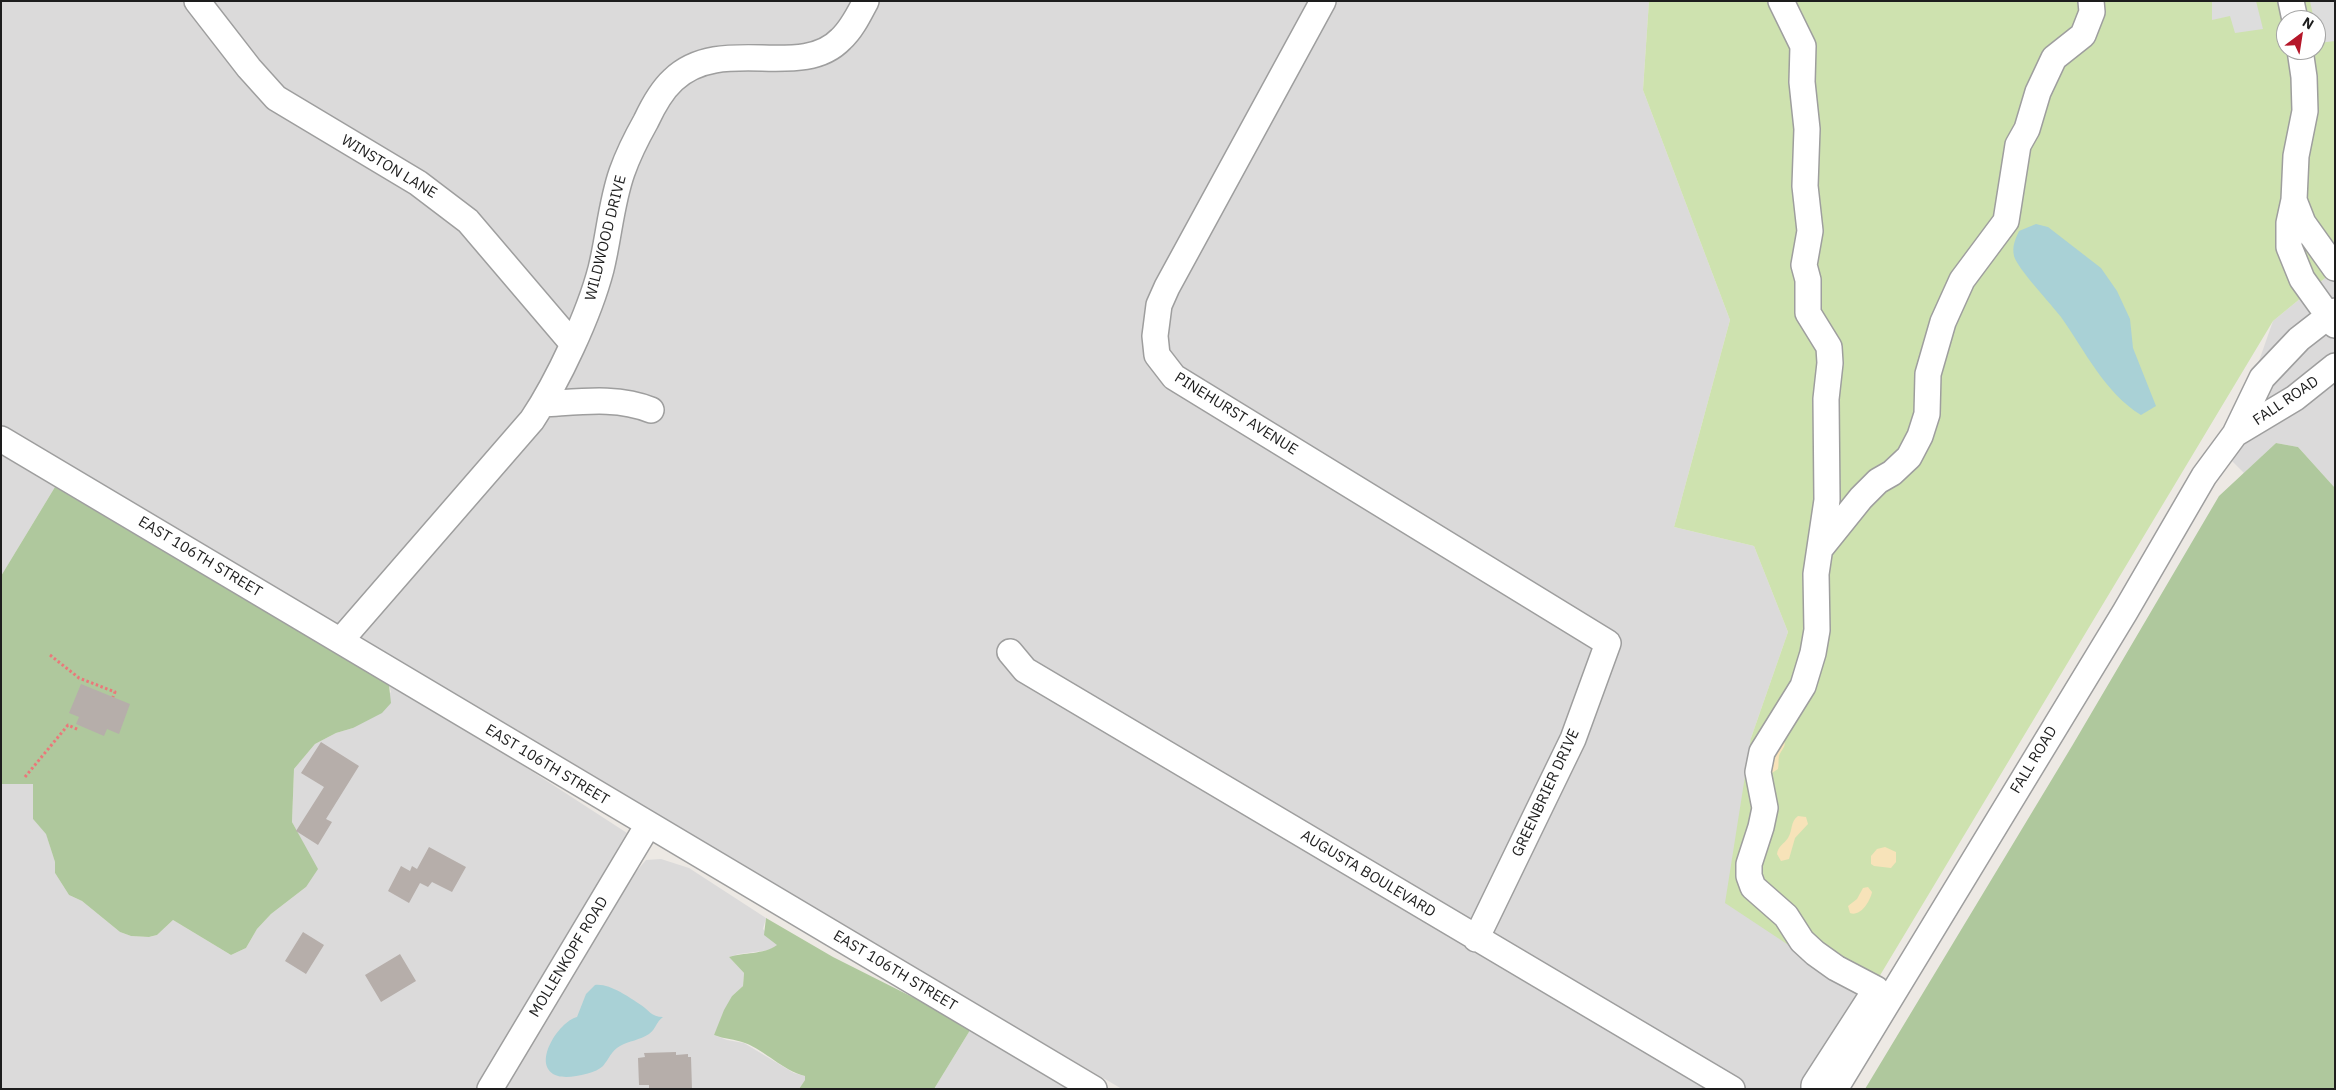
<!DOCTYPE html>
<style>
body{margin:0}
#map{position:relative;width:2336px;height:1090px;overflow:hidden;background:#ede9e4;font-family:"IBM Plex Sans",sans-serif}
canvas{display:block}
.frame{position:absolute;inset:0;border:2px solid #1d1d1d;pointer-events:none}
.north{position:absolute;left:2276px;top:10px;width:50px;height:50px;box-sizing:border-box;background:#fff;border:1px solid #a5a5a5;border-radius:50%;rotate:31deg;font-size:14px;font-weight:700;line-height:20px;text-align:center;color:#1d1d1d}
.north::after{content:'';display:block;margin:auto;width:18px;height:22px;background:#b51629;clip-path:polygon(50% 0,100% 100%,50% 72%,0 100%)}
</style>
<div id="map">
<canvas width="2336" height="1090"></canvas>
<div class="frame"></div>
<div class="north">N</div>
</div>
<script>
const g = document.querySelector('canvas').getContext('2d');
g.lineJoin = 'round';
function fill(path, color) {
  g.fillStyle = color;
  g.fill(path, 'evenodd');
}
function trace(path, color, width, dash) {
  g.strokeStyle = color;
  g.lineWidth = width;
  g.lineCap = dash ? 'butt' : 'round';
  g.setLineDash(dash || []);
  g.stroke(path);
}
function write(font, color, halo, rows, align = 'center') {
  g.font = font + ' "IBM Plex Sans",sans-serif';
  g.lineWidth = 5;
  g.setLineDash([]);
  g.textBaseline = 'middle';
  g.strokeStyle = halo;
  g.fillStyle = color;
  for (const [text, x, y, turn = 0] of rows) {
    g.save();
    g.translate(x, y);
    g.rotate((+turn || 0) * Math.PI / 180);
    g.textAlign = isNaN(turn) ? turn : align;
    if (halo) g.strokeText(text, 0, 0);
    g.fillText(text, 0, 0);
    g.restore();
  }
}
const residential = new Path2D(`
 M1,1H1649L1643,90L1730,320L1674,527L1754,546L1788,632L1751,738L1867,997L1813,1089H1122L453,698L1,427Z
 M2335,270V488L2298,447L2276,443L2244,473L2226,455L2273,321Z
 M1,455L55,487L1,576Z
 M389,685L493,746L627,833L477,1089H1V784L33,783V819L46,833L55,862V873L69,895L82,901L120,932L131,936L150,937L157,935L173,920L231,955L246,948L257,929L271,914L306,887L303,843L292,822L294,769L315,744L336,733L353,728L391,692Z
 M661,859L689,868L766,918L763,929L778,945L770,950L739,954L729,957L744,973L743,986L732,996L714,1035L727,1040L744,1043L794,1073L805,1076V1080L799,1089H505L630,879L646,860Z
 M972,1027L1073,1089H934Z`);
const grass = new Path2D(`
 M1649,1H2335V270L2273,321L1867,997L1725,903L1751,738L1788,632L1754,546L1674,527L1730,320L1643,90ZM2286,20H2316V50H2286Z`);
const forest = new Path2D(`
 M2276,443L2298,447L2335,488V1089H1865L2072,746L2219,496Z
 M55,487L389,685L391,703L382,713L353,728L336,733L315,744L294,769L292,822L318,869L306,887L271,914L257,929L246,948L231,955L173,920L157,935L149,937L131,936L120,932L82,901L69,895L55,873V862L46,834L33,819V784H1V576Z
 M766,918L833,957L972,1027L934,1089H799L805,1080V1076C782,1070 766,1051 745,1043C735,1039 724,1039 714,1035L724,1010L732,996L743,986L744,973L729,957C744,952 763,955 777,945L764,935Z`);
const sand = new Path2D(`
 M1781,737C1789,745 1782,748 1779,756C1778,760 1779,765 1778,769L1772,773L1768,758Z
 M1798,816L1806,817L1808,824L1795,838L1789,859L1781,861L1777,854C1778,846 1784,844 1788,838C1793,830 1790,822 1798,816Z
 M1885,847L1896,852V862L1891,868L1874,866L1871,864V856L1877,849Z
 M1868,887L1872,892C1870,902 1860,917 1850,913L1848,906L1857,899L1863,888Z`);
const parking = new Path2D(`
 M2212,1H2256L2263,29L2235,33L2230,16L2212,20Z
 M2310,1H2335V41L2318,43L2316,20H2314Z`);
const water = new Path2D(`
 M2036,224L2048,227L2101,268L2117,291L2130,319L2133,348L2156,406L2141,415C2105,393 2085,351 2061,317C2052,305 2017,268 2014,256C2012,246 2015,240 2019,231Z
 M595,985C609,983 629,997 641,1005C649,1010 651,1017 663,1017C656,1022 656,1029 649,1034C640,1040 629,1041 620,1046C611,1051 609,1059 603,1066C595,1074 569,1079 558,1076C529,1067 559,1021 577,1017L586,994Z`);
const building = new Path2D(`
 M81,684L130,704L119,734L107,729L104,736L76,724L79,717L69,713Z
 M321,742L359,766L326,819L332,822L318,845L296,831L324,787L301,773Z
 M429,847L466,867L452,892L432,882L428,887L420,883L409,903L388,891L401,866L410,871L412,866L417,869Z
 M303,932L324,945L306,974L285,961Z
 M400,954L416,981L381,1002L365,975Z
 M676,1052V1055L688,1054V1057H691L692,1089H649V1085H639L638,1058L645,1057L644,1053Z`);
const path = new Path2D(`
 M50,655L79,678L115,692L113,697
 M25,777L68,725L79,730`);
const minor = new Path2D(`
 M197,1L249,68L276,98L418,183L468,221L572,343
 M1323,1L1167,287L1159,305L1155,336L1157,355L1174,377L1608,643L1573,739L1476,939
 M1781,1L1803,46L1802,82L1807,129L1805,186L1810,231L1804,265L1808,280V313L1829,347L1830,363L1826,399L1827,500L1816,574L1817,630L1813,653L1803,686L1762,752L1758,772L1765,808L1761,827L1749,864V876L1753,887L1786,916L1802,941L1815,953L1836,968L1876,989L1814,1085V1089
 M2291,1L2295,20
 M2300,50L2304,77L2305,111L2296,156L2294,200L2289,223V247L2302,279L2335,325
 M2294,200L2303,223L2335,268
 M543,404C579,402 617,396 651,410
 M2235,434L2295,398L2335,366
 M1,439L1094,1089
 M1820,549L1861,498L1878,481L1892,473L1909,457L1920,436L1927,414L1928,374L1943,322L1962,280L2006,221L2018,145L2027,129L2038,92L2054,58L2083,35L2092,12L2091,1
 M341,640L532,420C558,381 589,315 601,269C609,237 611,203 622,172C628,155 637,137 646,121C653,106 661,91 673,80C721,34 801,81 841,39C852,29 859,14 866,1
 M1010,652L1025,670L1732,1089
 M490,1089L648,825
 M1835,1089L2125,612L2204,476L2235,434L2262,378L2299,339L2335,311`);
const streetNames = [
 ["WINSTON LANE",389,167,31],
 ["WILDWOOD DRIVE",606,238,-76],
 ["FALL ROAD",2286,401,-34],
 ["PINEHURST AVENUE",1236,414,32],
 ["EAST 106TH STREET",200,557,31],
 ["FALL ROAD",2034,760,-59],
 ["EAST 106TH STREET",547,765,31],
 ["GREENBRIER DRIVE",1546,793,-65],
 ["AUGUSTA BOULEVARD",1368,874,31],
 ["MOLLENKOPF ROAD",569,957,-59],
 ["EAST 106TH STREET",895,971,31]
];
fill(residential, '#dbdada');
fill(grass, '#cee2af');
fill(forest, '#afc89d');
fill(sand, '#f7e3b9');
fill(parking, '#ddd');
fill(water, '#a9d1d6');
fill(building, '#b6aeaa');
trace(minor, '#9e9e9e', 28);
trace(path, '#ea787a', 3, [2.5, 2.5]);
trace(minor, '#fff', 25);
write('15px', '#1d1d1d', '#fff', streetNames);
</script>
